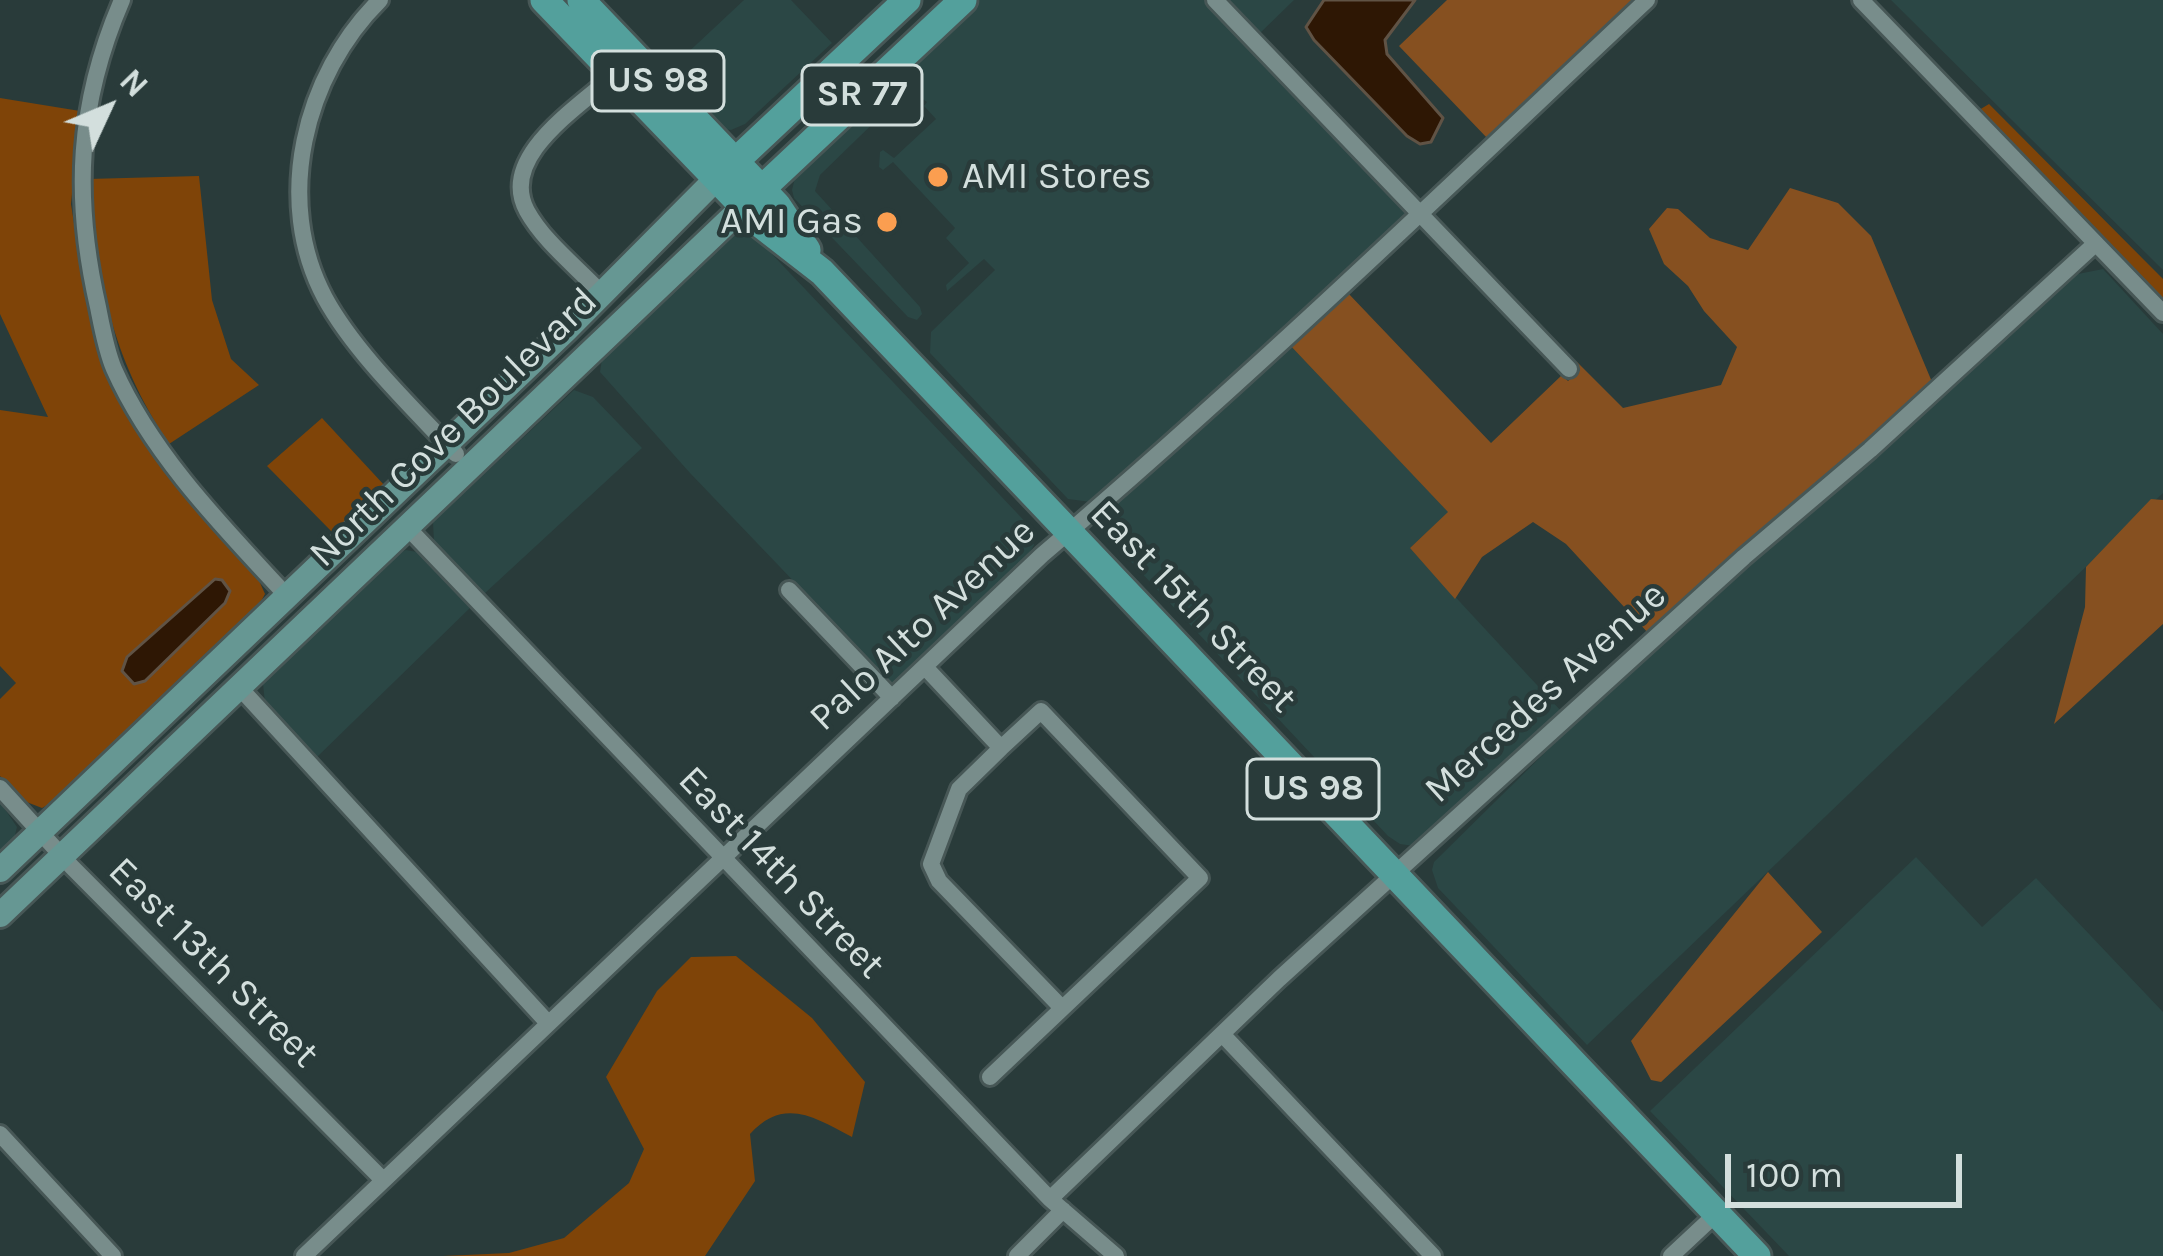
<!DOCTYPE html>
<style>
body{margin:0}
#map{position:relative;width:2163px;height:1256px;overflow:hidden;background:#293b3a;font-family:Karla,sans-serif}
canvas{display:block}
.north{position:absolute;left:48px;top:48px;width:120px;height:120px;-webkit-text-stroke:9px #293b3a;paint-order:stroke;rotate:46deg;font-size:33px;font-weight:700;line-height:48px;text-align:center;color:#d3dfdd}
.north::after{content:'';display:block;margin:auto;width:42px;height:54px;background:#d3dfdd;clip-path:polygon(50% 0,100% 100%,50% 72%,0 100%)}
.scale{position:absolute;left:1725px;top:1154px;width:237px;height:54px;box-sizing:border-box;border:6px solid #d3dfdd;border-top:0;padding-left:15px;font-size:36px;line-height:42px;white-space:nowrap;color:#d3dfdd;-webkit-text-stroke:9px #293b3a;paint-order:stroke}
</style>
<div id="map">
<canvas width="2163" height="1256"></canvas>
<div class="north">N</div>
<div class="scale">100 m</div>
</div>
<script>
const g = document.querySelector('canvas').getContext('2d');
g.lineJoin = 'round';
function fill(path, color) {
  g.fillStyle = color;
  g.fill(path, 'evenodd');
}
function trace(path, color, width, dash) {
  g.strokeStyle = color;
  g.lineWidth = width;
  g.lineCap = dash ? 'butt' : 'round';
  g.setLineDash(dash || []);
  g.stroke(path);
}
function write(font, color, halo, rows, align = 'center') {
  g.font = font + ' Karla,sans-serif';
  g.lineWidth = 9;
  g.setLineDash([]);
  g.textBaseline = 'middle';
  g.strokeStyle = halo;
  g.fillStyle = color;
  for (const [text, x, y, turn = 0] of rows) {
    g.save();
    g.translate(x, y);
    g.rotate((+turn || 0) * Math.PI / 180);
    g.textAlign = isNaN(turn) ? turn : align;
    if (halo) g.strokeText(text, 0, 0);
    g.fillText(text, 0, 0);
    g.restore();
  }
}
const built = new Path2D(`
 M744,0H791L832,43L745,124L731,130L723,129L666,73Z
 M980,0H1205L1410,212L1091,502L1068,499L930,353L931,332L995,270L984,259L947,291L946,285L969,263L946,238L955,228L893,162L883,170L879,167L880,152L883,150L894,158L936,119L924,106L927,102L910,90L909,67Z
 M1223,0H1294L1257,36Z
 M1891,0H2163V270Z
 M879,95L890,97L892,105L820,175L815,191L920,307L922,314L917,320L908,317L794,198L792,190L796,174Z
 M741,231L753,234L1034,531V545L1029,554L892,684L690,473L600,372L602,359L730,236Z
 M2103,269L2163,334V493L1587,1045L1438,888L1432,870L1434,862L1575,723L2073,275Z
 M1287,342L1449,512L1410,548L1562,712L1414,846L1400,844L1388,836L1107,536L1112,508Z
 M574,390L593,397L642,448L484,594L434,542L433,522Z
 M406,550L417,552L429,562L472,606L317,757L265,703L263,684L396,555Z
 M0,802L17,827L14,839L0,853Z
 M1916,857L1982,927L2036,878L2163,1012V1256H1789L1650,1111Z`);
const green = new Path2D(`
 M0,98L80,111L71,204L83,282L105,370L157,458L257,576L265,594L258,607L55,801L42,808L24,801L0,776V699L16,683L0,666V410L48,417L0,314Z
 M1989,104L2163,279V300L1979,110Z
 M199,176L212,300L231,359L259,385L169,444C111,356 98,282 88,179Z
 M322,418L385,486L334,534L267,466Z
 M736,956L812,1018L865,1082L852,1137C816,1118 784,1096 750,1134L755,1181L705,1256H443L509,1253L564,1238L629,1183L644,1149L606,1077L657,991L691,957Z`);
const forest = new Path2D(`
 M1447,0H1636L1488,139L1399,46Z
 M1790,188L1838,203L1871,236L1932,382L1649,634L1566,544L1533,522L1482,557L1455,599L1410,548L1448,512L1287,342L1347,292L1491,443L1562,375L1568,381L1580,370L1576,361L1623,408L1721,385L1737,347L1704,311L1688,286L1664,264L1649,229L1667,208L1678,209L1710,238L1748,250Z
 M2151,499L2163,500V624L2054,724L2085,607L2086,567Z
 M1768,872L1822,932L1661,1082L1651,1080L1631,1041Z`);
const water = new Path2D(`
 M1324,0H1415L1385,40L1387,54L1443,118L1431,142L1420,144L1407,136L1314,40L1306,27Z
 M215,579L222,580L230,591L225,603L145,681L134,684L122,671L127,657Z`);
const street = new Path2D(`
 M122,0C77,104 73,198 98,307C102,327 106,350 114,369C152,455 224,528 287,596
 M380,0C304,75 273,201 325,298C355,353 413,408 456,454
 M1215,0L1569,369
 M1861,0L2163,313
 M602,294C578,268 544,242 527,211C497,156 581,106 615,74
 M407,527L1050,1199L1116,1256
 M789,590L892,698
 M925,667L1001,748L1041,711L1200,878L990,1077
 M239,687L548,1023
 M1001,748L959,789L931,864L939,881L1062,1008
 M0,788L72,867L383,1180
 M1222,1034L1433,1256
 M0,1134L113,1256
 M1050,1199L1279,979L1744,557L1870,450L2095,244
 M304,1256L1042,555C1250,378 1448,187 1647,0
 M1017,1256L1063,1210
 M1671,1256L1716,1214`);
const secondary = new Path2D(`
 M0,870L566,330L716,179
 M0,915L743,207`);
const primary = new Path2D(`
 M544,0L759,223L822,272L1757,1256
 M581,0L777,205L807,250
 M724,172L907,0
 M752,198L963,0`);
const markers = [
 [938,177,12,"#fb9e50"],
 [887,222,12,"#fb9e50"]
];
const shields = [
 [658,81,132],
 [862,95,120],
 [1313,789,132]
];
const shieldNames = [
 ["US 98",658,81],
 ["SR 77",862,95],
 ["US 98",1313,789]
];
const poiNames = [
 ["AMI Stores",962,177],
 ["AMI Gas",863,222,"right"]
];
const streetNames = [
 ["North Cove Boulevard",454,428,-44],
 ["East 15th Street",1193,607,46],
 ["Palo Alto Avenue",923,625,-43],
 ["Mercedes Avenue",1546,693,-42],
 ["East 14th Street",781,873,46],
 ["East 13th Street",213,963,45]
];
fill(built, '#2b4745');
fill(green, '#7f4408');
fill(forest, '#865020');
fill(water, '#2e1704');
trace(water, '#605345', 3);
trace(street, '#475756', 22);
trace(secondary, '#475756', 30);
trace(primary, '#475756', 33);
trace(street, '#788d8b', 16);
trace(secondary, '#669793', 24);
trace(primary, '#53a09c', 27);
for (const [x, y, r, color] of markers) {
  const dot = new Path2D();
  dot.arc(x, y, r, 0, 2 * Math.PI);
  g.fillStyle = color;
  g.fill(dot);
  trace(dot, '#293b3a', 4.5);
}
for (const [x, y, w] of shields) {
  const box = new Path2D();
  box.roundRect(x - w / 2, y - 30, w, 60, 9);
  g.fillStyle = '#293b3a';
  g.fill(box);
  trace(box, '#d3dfdd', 3);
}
write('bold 36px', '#d3dfdd', null, shieldNames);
write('39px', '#d3dfdd', '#293b3a', poiNames, 'left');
write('39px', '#d3dfdd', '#293b3a', streetNames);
</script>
